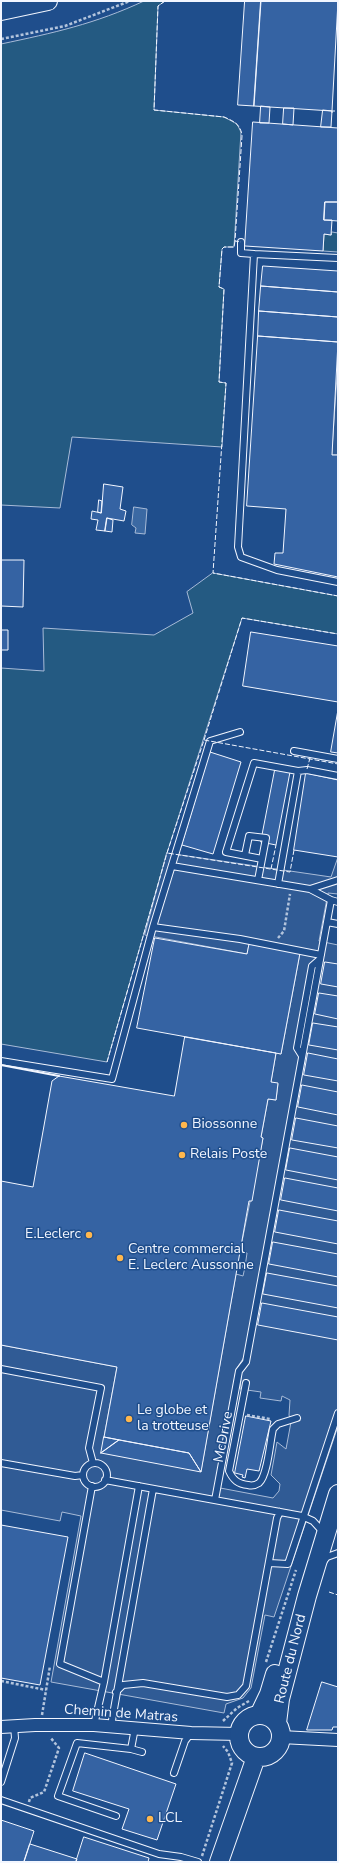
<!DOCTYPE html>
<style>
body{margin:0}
#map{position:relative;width:339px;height:1863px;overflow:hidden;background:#1f4e8c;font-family:"Nunito Sans",sans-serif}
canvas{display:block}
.frame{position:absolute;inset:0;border:2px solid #f2f6ff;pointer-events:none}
</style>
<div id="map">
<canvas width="339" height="1863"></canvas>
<div class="frame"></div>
</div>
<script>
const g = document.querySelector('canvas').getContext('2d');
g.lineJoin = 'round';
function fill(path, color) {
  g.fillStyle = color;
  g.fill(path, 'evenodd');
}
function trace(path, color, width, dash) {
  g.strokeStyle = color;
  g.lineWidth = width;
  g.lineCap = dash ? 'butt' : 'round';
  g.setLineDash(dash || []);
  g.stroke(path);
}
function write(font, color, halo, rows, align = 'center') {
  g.font = font + ' "Nunito Sans",sans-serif';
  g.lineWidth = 3;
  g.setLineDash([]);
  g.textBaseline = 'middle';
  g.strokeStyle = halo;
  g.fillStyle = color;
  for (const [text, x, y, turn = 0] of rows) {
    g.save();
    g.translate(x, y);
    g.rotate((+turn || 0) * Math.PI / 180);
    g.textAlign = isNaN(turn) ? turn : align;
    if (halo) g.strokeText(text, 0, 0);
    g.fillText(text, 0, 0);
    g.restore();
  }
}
const green = new Path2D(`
 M144,1H165L158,6L154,110L224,117L237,124L241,132L234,247H224L222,249L219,287L224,289L219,382L226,383L222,447L72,437L60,508L1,505V44C53,33 95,24 144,1Z
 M332,232L338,233V252L323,251L324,234L331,235Z
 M213,573L338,596V634L242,618L167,853L107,1062L1,1044V668L44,671L43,628L154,635L193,613L187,592Z`);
const parking = new Path2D(`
 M338,362V455H332Z
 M167,853L331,877L338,857V894L328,893L319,941L338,945V1426L274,1617L265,1615L251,1688L243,1698L226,1704L224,1713L51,1682L81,1516L62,1512L60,1521L1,1510V1345L117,1367L104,1437L189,1453L201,1471L236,1274L243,1276L245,1267L247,1253L240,1251L263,1138L261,1137L268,1099L276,1100L278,1084L271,1082L276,1053L281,1054L300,953L249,944L247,954L145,935ZM243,1359L240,1389L261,1392L260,1398L281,1401L282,1396L290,1400L289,1415L291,1422L286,1449L277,1442L271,1475L280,1484L279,1491L273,1498L215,1487L236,1370Z`);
const water = new Path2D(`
 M134,507L147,509L145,534L135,533L136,528L132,525Z`);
const building = new Path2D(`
 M245,1H261L254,106L238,105Z
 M261,1H338L332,111L254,106Z
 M261,106L270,107L269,123H260Z
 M284,108H294L293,125L283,124Z
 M323,110L332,111L331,127H321Z
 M253,122L338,128V202H325L324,220H332L331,235L324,234L323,251L245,246Z
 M325,202H338V221L324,220Z
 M263,266L338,271V292L261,286Z
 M261,286L338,292V317L259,311Z
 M259,311L338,317V342L258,336Z
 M258,336L338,342L332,455H338V577L274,564L275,553H283L286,509L247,506Z
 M104,484L123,487L120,509L126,511L124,521L107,518L105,531L96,530L98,520L91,519L92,511L101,513Z
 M99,500L102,501L101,513L98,512Z
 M107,518L113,520L112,532L105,531Z
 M1,560H24L23,607L1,606Z
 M1,630H8V650H1Z
 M251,632L338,646V702L243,686Z
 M338,710V753L331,752Z
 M210,752L241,762L213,854L182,845Z
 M275,770L290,772L276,845L261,842Z
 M306,773L338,780V857L294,850Z
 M155,938L247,954L249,944L300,953L281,1054L137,1028Z
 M325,962L338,964V987L321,984Z
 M319,993L338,996V1019L315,1014Z
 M313,1023L338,1027V1050L309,1045Z
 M185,1037L276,1053L271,1082L278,1083L276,1100L268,1099L261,1137L263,1138L252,1201H249L201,1472L189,1453L104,1437L117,1367L1,1345V1181L33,1187L52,1081L59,1076L174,1096Z
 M308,1053L338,1059V1081L304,1075Z
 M302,1085L338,1092V1115L298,1107Z
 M296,1118L338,1126V1148L292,1140Z
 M290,1148L338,1157V1180L286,1170Z
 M285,1178L338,1188V1211L281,1200Z
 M279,1210L338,1221V1244L275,1232Z
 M273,1242L338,1254V1277L269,1264Z
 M267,1273L338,1286V1308L263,1294Z
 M262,1303L338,1317V1340L258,1325Z
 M246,1416L271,1421L259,1471L247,1469L245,1478L242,1477L243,1475L235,1473Z
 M104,1437L119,1440L101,1453Z
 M119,1440L189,1453L201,1472L101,1453Z
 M1,1525L68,1537L40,1685L1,1678Z
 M322,1682L338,1687V1727H333L332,1730H307Z
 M85,1753L176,1784L157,1840L122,1829L129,1809L73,1791Z
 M1,1820L34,1831L24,1862H1Z
 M84,1837L149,1858L148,1862H76Z
 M30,1844L77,1859L76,1862H24Z`);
const path = new Path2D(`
 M1,39L65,26L130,1
 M278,938L284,931L290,894
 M237,1265L245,1267
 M247,1415L270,1419
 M266,1662L296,1570
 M1,1681L46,1690
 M42,1715L50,1666
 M223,1721L237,1708L249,1701
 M29,1802L30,1798L44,1792L59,1748L50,1737
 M202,1856L232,1763L228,1752L223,1746`);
const service = new Path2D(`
 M241,242V253L254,254
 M338,258L254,254L238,547L241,557L277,570L338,582
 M294,751L338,759
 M298,771L307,770L338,776
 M245,855L249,836L266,838L262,859
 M172,866L310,889L331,900L338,902
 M258,880L262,859L226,852L254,763L298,771L278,884
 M310,889L338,880
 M327,922L338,924
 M153,927L240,939L321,955
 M302,1056L297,1048L312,966L320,959
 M1,1061L112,1079L153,927L210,741L240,732
 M1,1369L101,1388L89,1448L93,1463
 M246,1383L229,1471C233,1480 238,1484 248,1485C252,1486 256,1485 259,1483C268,1475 270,1441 273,1429L278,1424L297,1418
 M1,1463L75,1476L83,1475
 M83 1475a12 12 0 1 1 24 0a12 12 0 1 1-24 0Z
 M105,1480L302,1516L313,1521L324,1533
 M92,1486L60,1664L104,1682
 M215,1500L239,1371L246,1362L331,900
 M323,1562L327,1557L338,1553
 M269,1563L288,1564L338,1413
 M116,1692L123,1685L143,1683L227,1697L238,1695L246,1686L277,1518L280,1512
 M94,1725L104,1682L139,1486
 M111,1726L153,1489
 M131,1749L135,1728
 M174,1773L185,1741L191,1733
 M1,1782L15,1738L14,1726
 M1,1800L159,1854L181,1857L198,1862
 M116,1816L58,1796L77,1743L131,1749L142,1752`);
const minor = new Path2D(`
 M1,1727L35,1725H94L191,1733L239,1734
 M281,1737L338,1740`);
const primary = new Path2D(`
 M1,11L48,1
 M259,1715L269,1694L275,1674
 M239 1736a21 21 0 1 1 42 0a21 21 0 1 1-42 0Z
 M277,1723L280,1699L307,1596L338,1494
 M219,1862L256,1757`);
const fence = new Path2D(`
 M165,1L158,6L154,110L224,117C234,121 241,125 242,136L235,241L241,242
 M332,113V111H338
 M235,241L234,247H224L222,249L219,287L224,289L219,382L226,383L213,573L338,596
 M204,740L242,618L338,634
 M307,769L310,758
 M294,850L290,872L167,853L204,740L338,764
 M271,869L276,845
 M107,1062L167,853
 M329,1592L338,1595`);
const wall = new Path2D(`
 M1,1065L59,1076`);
const markers = [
 [184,1125,4,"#ffb74d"],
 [182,1155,4,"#ffb74d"],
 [89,1235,4,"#ffb74d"],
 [120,1258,4,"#ffb74d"],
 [129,1419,4,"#ffb74d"],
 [150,1819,4,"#ffb74d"]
];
const poiNames = [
 ["Biossonne",192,1125],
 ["Relais Poste",190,1155],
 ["E.Leclerc",81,1235,"right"],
 ["Centre commercial",128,1250],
 ["E. Leclerc Aussonne",128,1266],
 ["Le globe et",137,1411],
 ["la trotteuse",137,1427],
 ["LCL",158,1819]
];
const streetNames = [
 ["McDrive",224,1437,-79],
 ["Route du Nord",291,1659,-76],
 ["Chemin de Matras",121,1714,4]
];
fill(green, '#245a82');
trace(green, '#a8bbd7', 1);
fill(parking, '#305b95');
trace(parking, '#a8bbd7', 1);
fill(water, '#3b69a3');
trace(water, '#a8bbd7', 1);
fill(building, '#3563a3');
trace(building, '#f2f6ff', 1);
trace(service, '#f2f6ff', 8);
trace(minor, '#f2f6ff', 14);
trace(primary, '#f2f6ff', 20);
trace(path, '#b3c4dc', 2.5, [3, 2]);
trace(service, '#1f4e8c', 6);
trace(minor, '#1f4e8c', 12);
trace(primary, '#1f4e8c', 18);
trace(fence, '#f2f6ff', 1, [5, 2]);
trace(wall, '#f2f6ff', 2);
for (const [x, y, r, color] of markers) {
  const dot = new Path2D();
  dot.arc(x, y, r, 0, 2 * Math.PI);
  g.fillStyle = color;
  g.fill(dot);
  trace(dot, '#1f4e8c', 1.5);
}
write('14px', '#f2f6ff', '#1f4e8c', poiNames, 'left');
write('14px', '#f2f6ff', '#1f4e8c', streetNames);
</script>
